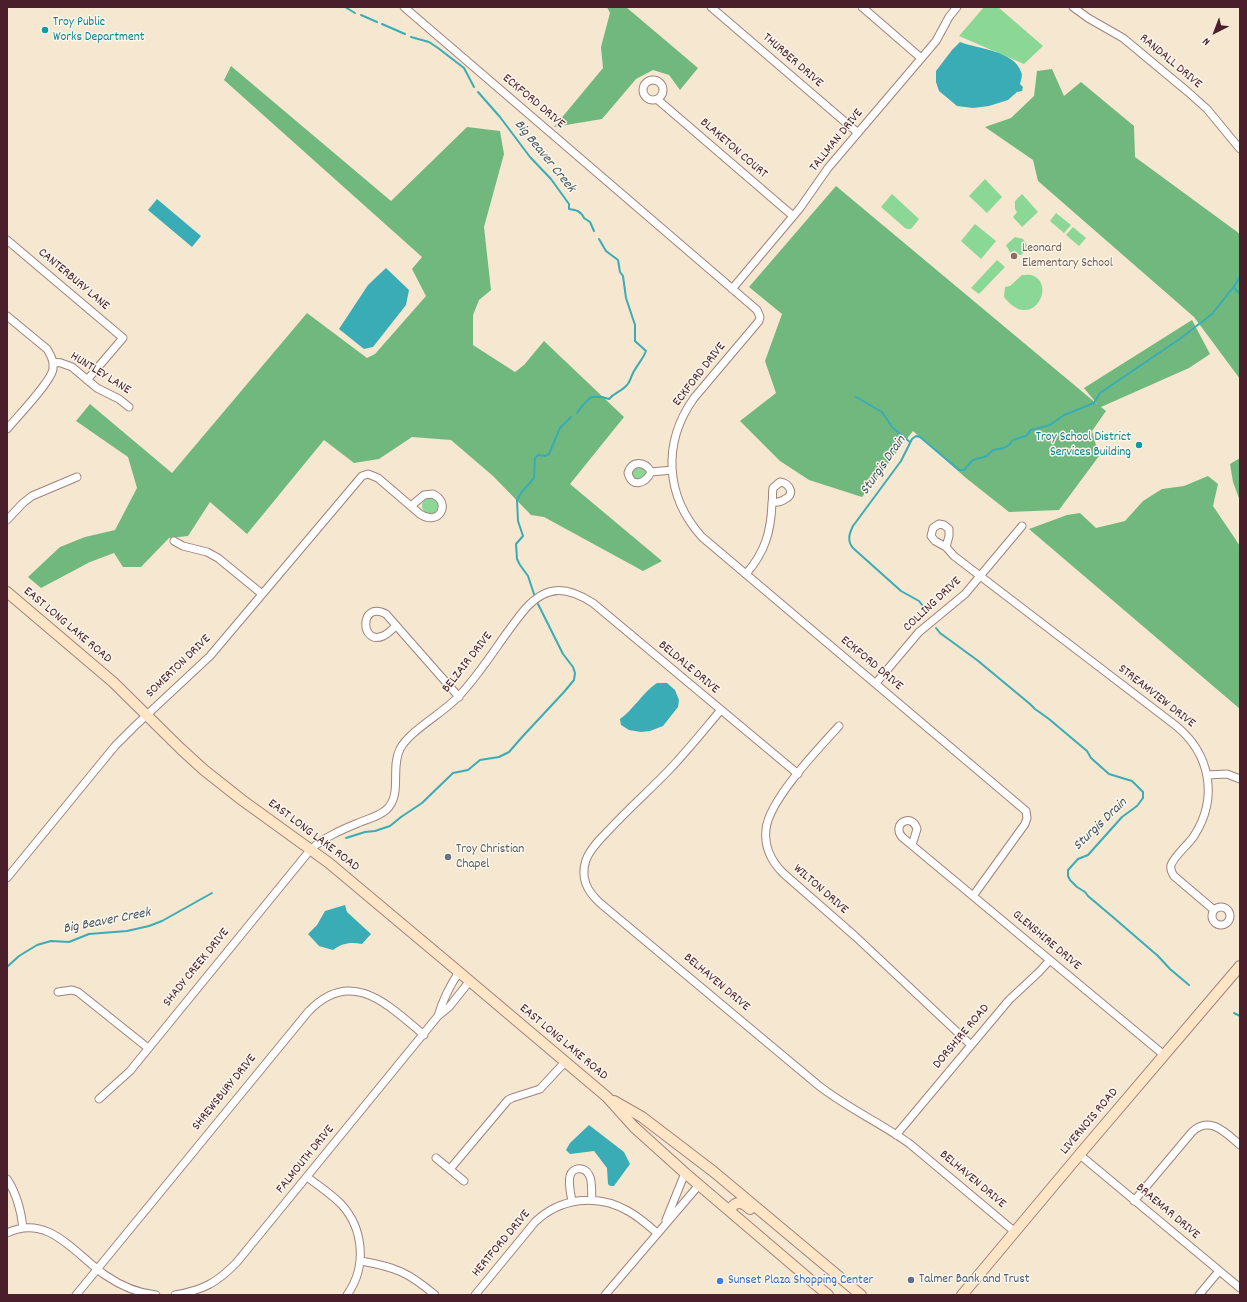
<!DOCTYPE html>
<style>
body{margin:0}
#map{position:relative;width:1247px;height:1302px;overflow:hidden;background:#f6e7d0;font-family:Dekko,sans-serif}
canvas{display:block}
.frame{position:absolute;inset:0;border:8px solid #4a1f2b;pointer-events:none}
.north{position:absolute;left:1195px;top:12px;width:40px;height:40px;-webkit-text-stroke:3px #fbf7ec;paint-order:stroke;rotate:222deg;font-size:11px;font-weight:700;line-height:16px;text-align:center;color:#4a1f2b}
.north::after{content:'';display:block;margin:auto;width:14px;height:18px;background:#4a1f2b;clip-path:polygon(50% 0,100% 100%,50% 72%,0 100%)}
</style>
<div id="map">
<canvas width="1247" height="1302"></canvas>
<div class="frame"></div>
<div class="north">N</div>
</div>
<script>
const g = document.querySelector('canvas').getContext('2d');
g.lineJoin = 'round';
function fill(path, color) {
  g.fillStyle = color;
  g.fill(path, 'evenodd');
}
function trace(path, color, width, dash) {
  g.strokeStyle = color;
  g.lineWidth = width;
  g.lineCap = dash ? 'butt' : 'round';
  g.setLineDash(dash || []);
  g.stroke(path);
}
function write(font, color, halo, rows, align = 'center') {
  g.font = font + ' Dekko,sans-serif';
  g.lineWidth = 3;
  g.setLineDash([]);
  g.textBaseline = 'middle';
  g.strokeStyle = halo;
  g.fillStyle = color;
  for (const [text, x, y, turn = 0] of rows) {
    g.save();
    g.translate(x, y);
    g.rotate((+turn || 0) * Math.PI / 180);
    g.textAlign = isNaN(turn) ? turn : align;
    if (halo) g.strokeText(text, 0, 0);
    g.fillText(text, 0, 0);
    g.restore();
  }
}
const green = new Path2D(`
 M984,7H998L1043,46L1024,64L959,36Z
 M985,179L1002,197L987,213L969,196Z
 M892,194L919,219L911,229H908L905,228L881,207Z
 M1022,194L1038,212L1022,227L1013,217L1017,212L1015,209V201Z
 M1056,213L1071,225L1064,233L1050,221Z
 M975,224L996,241L981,259L961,241Z
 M1073,227L1086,238L1079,246L1066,235Z
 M1015,237L1023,239L1029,248L1021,255L1011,254L1006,245Z
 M997,260L1005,267L979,294L971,288Z
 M1022,275C1025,275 1031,274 1034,276C1056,287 1031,332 1004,297L1005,287L1010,286Z
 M632 473a7 7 0 1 1 14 0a7 7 0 1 1-14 0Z
 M422 506a8 8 0 1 1 16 0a8 8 0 1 1-16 0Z`);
const forest = new Path2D(`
 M607,7H626L698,68L680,90L669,75L653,70L636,79L602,119L554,127L603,68L601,47L610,13Z
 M231,66L391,201L467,127L500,131L504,154L484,227L491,290L479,300L473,315V345L515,372L524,365L544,341L624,417L570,484L662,561L643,571L544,517L531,515L493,476L451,440L412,437L379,459L354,463L324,440L247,534L210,502L188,536L169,538L141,567H123L114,553L90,562L41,588L28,577L60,547L85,537L115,530L137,488L128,457L76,421L90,404L172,473L307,313L367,358L375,354L426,296L412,269L422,257L224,80Z
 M1052,69L1064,96L1081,82L1134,126L1135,157L1240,234V379L1194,317L1038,181L1033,160L985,127L1011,118L1034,96L1037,71Z
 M836,186L1097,404L1084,388L1192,320L1210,354L1189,368L1101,407L1106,411L1092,431L1099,456L1059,510L1009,512L966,478L913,431L862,497L809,480L780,461L740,421L776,393L765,361L782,314L749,287Z
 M1240,458V501L1233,482L1230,464Z
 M1208,476L1218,484L1213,506L1240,546V709L1029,529L1067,515L1080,513L1096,528L1125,521L1143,501L1162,489L1184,486Z`);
const water = new Path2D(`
 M960,42C978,49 1015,51 1021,72C1023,75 1021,80 1020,84L1023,87L1022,91L1017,92L1008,100L989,106L973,108L957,106L939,91L936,82V71L952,50Z
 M157,199L201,236L192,247L148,210Z
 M386,268L409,290L406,305L373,347L364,349L339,329L368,285Z
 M657,683H667L675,690L679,700L678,707L663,726L650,731L641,732L629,730L621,725L620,719C634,709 643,692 657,683Z
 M345,905L347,912L371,934L362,944C350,942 343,943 333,950L319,946L308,934L317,925L325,911Z
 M589,1125L624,1152L630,1164L614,1186H610L608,1184L607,1168L594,1151L570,1154L566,1150L570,1143Z`);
const stream = new Path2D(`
 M345,7L355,13
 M361,15L377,22
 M382,24L405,34
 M411,37L429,42L438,48L464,68L474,87
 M478,92L500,117L530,157L551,179L569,204V209C576,210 581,211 584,218L590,222L594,231
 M1234,288L1240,294
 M856,397L882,412L892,427L910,442
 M577,413L582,406L591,397H602L609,399C614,393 620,392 625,387C630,383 630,379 633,373C637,365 643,359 646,351L635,341V325L626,298L623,276L620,272L618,260L606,251L599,239
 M534,594L528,576L520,565L517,559L516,544L523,536L518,521L517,500L521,493L534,478L535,458L538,455L545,456L549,454L560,428L571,417
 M923,606L919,601L901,591L853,548C847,541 849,534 853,526L901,461L912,439L916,436L920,437L959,470H964L973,460L987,456L993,450L1004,448L1009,445L1013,440L1026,436L1031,430L1050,425L1064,415L1094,403L1100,393L1181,338L1212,314L1235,285L1240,276
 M936,628L940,633L977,660L1030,704L1035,709L1049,719L1087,751L1091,758L1109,774L1132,781L1143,792V798L1137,806L1122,817L1088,855L1078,859L1068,870V876L1070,880L1077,887L1085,892L1088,896L1114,918L1158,956L1170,969L1189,985
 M346,838L365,832L375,831L390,826L401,817L422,803L453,773L468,770L480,760L499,757L509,752L523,736L564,692L574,680L575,673L573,667L563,654L538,604
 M7,967L19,956L37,945L51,941L69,942L89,934L127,931L149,926L162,921L212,893
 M1234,1013L1240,1016`);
const street = new Path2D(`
 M404,7L757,310L760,317L759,321L694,398C662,443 665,496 702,537L1026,811L1027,818L1025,824L973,896
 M711,7L858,133
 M862,7L921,58
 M1073,7L1088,18L1123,38L1188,92L1207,109L1240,149
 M643 90a10 10 0 1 1 20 0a10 10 0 1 1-20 0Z
 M658,100L793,216
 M7,240L123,338L87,380
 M732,289L800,208L828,168L936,41L949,17L957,7
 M7,316L47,349C51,356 54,361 53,369C51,382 17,417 7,429
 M53,362L61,363L72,367L97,388L119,399L129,407
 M651,472C646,483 632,489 628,473C632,460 645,461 651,472L672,470
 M7,520L23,503L32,496L77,477
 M174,541L183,546L207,552L218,558L262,594
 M946,547L935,541L931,536L933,528L939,524L944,525L949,529V536L946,547L954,556L1175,725C1210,753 1219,797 1194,836C1188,845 1175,855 1171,865C1170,869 1172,873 1174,876L1214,910
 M746,574C765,552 771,532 772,503C773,498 772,493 773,488L780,482C789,483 796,494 785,499C782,502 777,502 772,503
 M396,626C392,629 388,634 383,636C360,646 359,600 386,614L459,697
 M876,683L919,632L965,594L1022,526
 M720,711C704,730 688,750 670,769C650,790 628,809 608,831C600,839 590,849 586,860C580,878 587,891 600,903L818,1085C847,1108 881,1123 910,1144L1015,1232
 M839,726C819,748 769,800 766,829C764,846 771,861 783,873L856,937L971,1045
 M1207,775L1227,774L1240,779
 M912,845L917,829C912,812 891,824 902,837L1164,1055
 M7,878L115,746L135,726L210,656L362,476L368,474L378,478L420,514C439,527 452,503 433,494L424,495L411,506
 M1212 916a9 9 0 1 1 18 0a9 9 0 1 1-18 0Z
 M459,972C449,987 443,999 438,1016L449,1007L469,982
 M58,992L72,990L78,992L148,1048
 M99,1099L130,1071L311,849C325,837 341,830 358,823C367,819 378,817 386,810C403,795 390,768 400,749C409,731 442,714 458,697C484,670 502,636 526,608C548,584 568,587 593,603L798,774
 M896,1135L1009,1000L1039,972L1050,960
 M1080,1155L1240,1288
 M436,1158L464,1181
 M450,1169L508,1100L512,1098L540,1089L565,1062
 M307,1177C319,1186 331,1194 341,1204C364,1229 367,1267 347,1295
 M7,1179C17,1194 21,1210 23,1228
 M1134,1201L1192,1132C1210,1115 1226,1133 1240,1145
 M572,1202C571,1194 568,1184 570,1176C572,1167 585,1166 589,1175C593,1181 591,1193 592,1200
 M666,1220L685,1173
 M7,1233C48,1213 75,1254 105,1275C121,1286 136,1293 156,1295
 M361,1261C395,1267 408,1272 435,1295
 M76,1295L308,1012C351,966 388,1005 424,1035
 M175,1295C203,1290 217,1283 237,1262L438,1016
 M475,1295L535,1222C560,1198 597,1193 628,1211C639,1217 648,1225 657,1233
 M605,1295L699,1185
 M1199,1295L1219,1271`);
const secondary = new Path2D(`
 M7,592L113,682L181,749L204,770L242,800L329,863L459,972L607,1097L634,1127L685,1173L828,1295
 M614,1101L642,1117L714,1172L861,1295
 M730,1210C736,1200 742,1202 750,1209
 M962,1295L1085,1148L1240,966`);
const markers = [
 [45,30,4,"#0f9aa8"],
 [1014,256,4,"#8d6e63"],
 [1139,445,4,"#0f9aa8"],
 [448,857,4,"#6b7280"],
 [911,1280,4,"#5c6f8a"],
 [720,1281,4,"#3f7fe0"]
];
const cultureNames = [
 ["Troy Public",53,23],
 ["Works Department",53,38],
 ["Troy School District",1131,438,"right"],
 ["Services Building",1131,453,"right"]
];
const streetNames = [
 ["THURBER DRIVE",792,61,41],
 ["RANDALL DRIVE",1170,62,40],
 ["ECKFORD DRIVE",533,102,40],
 ["TALLMAN DRIVE",837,141,-51],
 ["BLAKETON COURT",733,149,41],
 ["CANTERBURY LANE",73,280,40],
 ["HUNTLEY LANE",100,374,32],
 ["ECKFORD DRIVE",700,375,-52],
 ["COLLING DRIVE",933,605,-43],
 ["EAST LONG LAKE ROAD",67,626,40],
 ["BELZAIR DRIVE",468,663,-52],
 ["ECKFORD DRIVE",871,664,40],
 ["SOMERTON DRIVE",179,667,-44],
 ["BELDALE DRIVE",688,668,40],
 ["STREAMVIEW DRIVE",1156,697,38],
 ["EAST LONG LAKE ROAD",313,836,37],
 ["WILTON DRIVE",820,890,41],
 ["GLENSHIRE DRIVE",1046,941,40],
 ["SHADY CREEK DRIVE",197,968,-51],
 ["BELHAVEN DRIVE",716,983,40],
 ["DORSHIRE ROAD",962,1037,-50],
 ["EAST LONG LAKE ROAD",563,1043,40],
 ["SHREWSBURY DRIVE",225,1093,-51],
 ["LIVERNOIS ROAD",1090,1122,-50],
 ["FALMOUTH DRIVE",306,1160,-51],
 ["BELHAVEN DRIVE",972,1180,40],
 ["BRAEMAR DRIVE",1167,1212,40],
 ["HERTFORD DRIVE",502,1244,-50]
];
const educationNames = [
 ["Leonard",1022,249],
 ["Elementary School",1022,264]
];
const worshipNames = [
 ["Troy Christian",456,850],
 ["Chapel",456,865]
];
const serviceNames = [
 ["Talmer Bank and Trust",919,1280]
];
const shopNames = [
 ["Sunset Plaza Shopping Center",728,1281]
];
const waterNames = [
 ["Big Beaver Creek",544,157,51],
 ["Sturgis Drain",884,466,-55],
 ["Sturgis Drain",1101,825,-44],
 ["Big Beaver Creek",107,922,-11]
];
fill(green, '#8bd795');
fill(forest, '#70b87e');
fill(water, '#3aacb5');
trace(stream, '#3aacb5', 2);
trace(street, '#a0837e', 9);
trace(secondary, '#a0837e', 12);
trace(street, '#fff', 7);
trace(secondary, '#fee5c5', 10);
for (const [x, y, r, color] of markers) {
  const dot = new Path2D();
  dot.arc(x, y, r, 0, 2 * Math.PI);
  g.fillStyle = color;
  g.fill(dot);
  trace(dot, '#fbf7ec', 1.5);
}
write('13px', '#0d838f', '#fbf7ec', cultureNames, 'left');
write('13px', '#4a1f2b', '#fbf7ec', streetNames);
write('13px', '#785e54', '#fbf7ec', educationNames, 'left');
write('13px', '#5b616d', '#fbf7ec', worshipNames, 'left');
write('13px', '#4e5e75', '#fbf7ec', serviceNames, 'left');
write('13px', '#366cbe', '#fbf7ec', shopNames, 'left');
write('italic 14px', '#445762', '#fbf7ec', waterNames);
</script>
